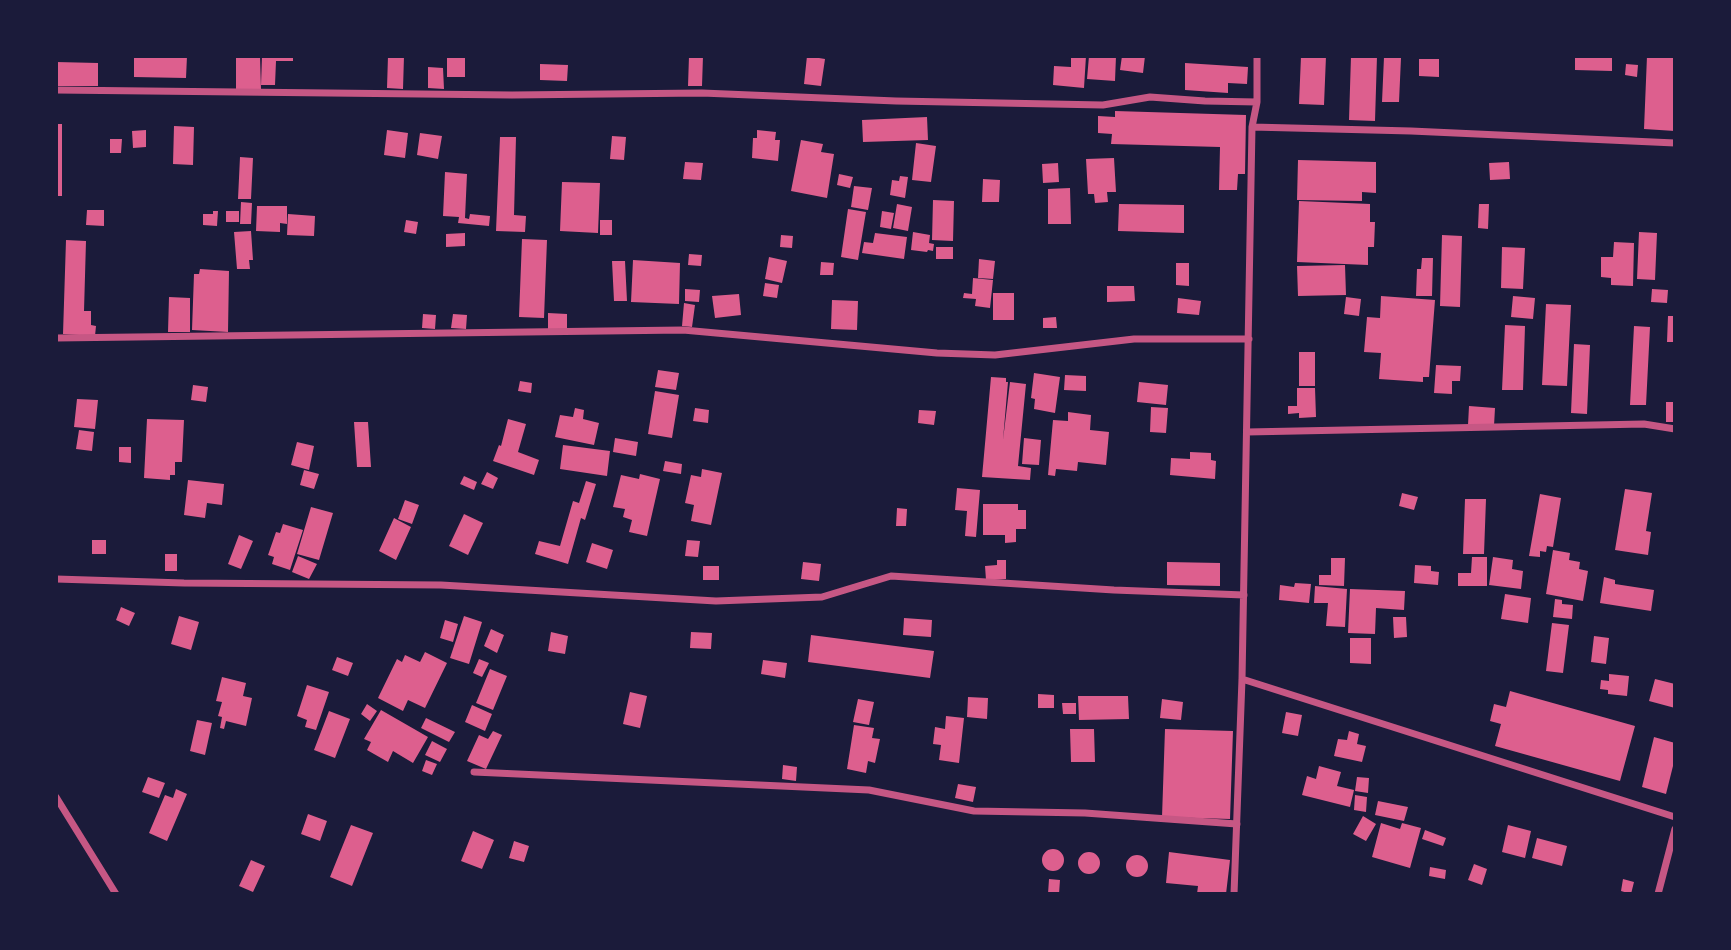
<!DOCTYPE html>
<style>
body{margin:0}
#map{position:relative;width:1731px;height:950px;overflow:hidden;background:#1b1b3a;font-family:Arial,sans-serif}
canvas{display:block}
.frame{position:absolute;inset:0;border:58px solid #1b1b3a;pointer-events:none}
</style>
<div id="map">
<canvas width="1731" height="950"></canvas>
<div class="frame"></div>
</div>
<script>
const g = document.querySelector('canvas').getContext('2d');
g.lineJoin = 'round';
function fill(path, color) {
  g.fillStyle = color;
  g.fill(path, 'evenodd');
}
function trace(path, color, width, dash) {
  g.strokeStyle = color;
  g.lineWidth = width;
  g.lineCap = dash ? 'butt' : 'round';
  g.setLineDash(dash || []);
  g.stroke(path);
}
const building = new Path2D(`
 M134,56H187L186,78L134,77Z
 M236,56H260L261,89H236Z
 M262,56H293V61H276L275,85H261Z
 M388,56H404L403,89L387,88Z
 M447,56H465V77H447Z
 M689,56H703L702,86H688Z
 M807,56L825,59L821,86L804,84Z
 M1071,56H1086L1084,88L1053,85L1054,66L1071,67Z
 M1089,56H1116L1115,81L1087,79Z
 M1122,56H1145L1143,73L1120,70Z
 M1301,56H1326L1324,105L1299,104Z
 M1351,56H1377L1375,121L1349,120Z
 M1575,56H1612V71L1575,70Z
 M1647,56H1675V131L1644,129Z
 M1384,57L1401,58L1399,102H1382Z
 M1419,59H1439V77L1419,76Z
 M56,62L98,63V86H56Z
 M1185,63L1248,67L1247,84L1228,83V93L1185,90Z
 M540,64L568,65L567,81L540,80Z
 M1626,64L1638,65L1637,77L1625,75Z
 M428,67L443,68L444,89L428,88Z
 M1115,111L1246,115L1245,174H1238L1237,190H1219L1220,147L1111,144L1112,134L1098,133V116L1115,117Z
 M927,117L928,140L863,142L862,120Z
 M56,124H62V196H56Z
 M174,126L194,127L193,165L173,164Z
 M146,130V147L133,148L132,131Z
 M387,130L408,133L405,158L384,155Z
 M757,130L776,132L775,140H780L778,161L752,158L753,138H757Z
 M420,133L442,136L438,159L417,155Z
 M612,136L626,137L624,160L610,159Z
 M500,137H516L514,215L526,216L525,232L496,231Z
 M110,139H122L121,153H110Z
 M801,140L823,144L821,152L834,154L827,198L791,191Z
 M916,143L936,146L931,182L912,180Z
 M240,157L253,158L251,199H238Z
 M1114,158L1116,192H1107L1108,202L1095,203L1094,194H1088L1086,159Z
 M1298,160L1376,162V193L1362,192V201L1297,200Z
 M685,162L703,163L701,180L683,179Z
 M1509,162L1510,179L1490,180L1489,163Z
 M1058,163L1059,182L1043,183L1042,164Z
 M445,172L467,174L465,218L469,219L470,214L490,216L489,226L458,223L459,217L443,216Z
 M839,174L853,177L850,188L837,185Z
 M900,176L908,177L905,198L890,195L892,180L899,181Z
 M983,179L1000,180L999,202H982Z
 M562,182L600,183L598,233L560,231Z
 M854,186L872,188L868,210L851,207Z
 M1070,188L1071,224H1048V189Z
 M933,200L954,201L953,241L932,240Z
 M1299,201L1370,204V222H1375L1374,247H1368V265L1297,262Z
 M241,202L252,203L251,224H240Z
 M897,204L912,207L908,231L893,228Z
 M1119,204L1184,205V233L1118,231Z
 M1479,204H1489L1488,229L1478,228Z
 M257,206H287V224L280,223V232L256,231Z
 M848,209L866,212L858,260L841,257Z
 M87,210H104V226L86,225Z
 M213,211H218L217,226L203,225V214H213Z
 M226,211H239V222H226Z
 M882,211L894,213L891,229L880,227Z
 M288,214L315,216L314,236L287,235Z
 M406,220L418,222L416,234L404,232Z
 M600,220H612V235H600Z
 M251,231L253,260H249L250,269H237L234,232Z
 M913,232L930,235L929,243L934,244L933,251L928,250L927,252L911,250Z
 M1639,232L1657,233L1655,280L1637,279Z
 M465,233V246L446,247V234Z
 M875,233L907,237L904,259L862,253L864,242L873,243Z
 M781,235L793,236L792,248L780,247Z
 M1442,235L1462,236L1460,307L1440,306Z
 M522,239L547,240L544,318L519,317Z
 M66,240L86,241L84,311H91V325L96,326L95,336L63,334Z
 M1614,242L1634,243L1633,286L1611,285V278L1601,277V257H1613Z
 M936,247H953V259H936Z
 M1502,247L1525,248L1523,289L1501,288Z
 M689,254L702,255L701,266L688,265Z
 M769,257L787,261L782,283L765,279Z
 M1422,258H1433L1432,296H1416L1417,269H1421Z
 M979,259L995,261L993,279L978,278Z
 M633,260L680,263L679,304L631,302Z
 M612,261H625L627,301H614Z
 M821,262L834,263L833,275H820Z
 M1176,263H1189V286L1176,285Z
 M1345,265L1346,295L1298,296L1297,266Z
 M200,269L229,271L228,332L192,330L194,274H199Z
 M973,278L993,280L990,308L975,306L976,299L963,298L964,293L972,294Z
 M765,283L779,285L777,298L763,296Z
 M1107,286H1134L1135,301L1107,302Z
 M685,289L700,290L699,302L685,301Z
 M1652,289L1668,290L1667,303L1651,302Z
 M993,293H1014V320H993Z
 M739,294L741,315L715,318L712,296Z
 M1381,296L1435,300L1429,377H1423V382L1379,379L1381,353L1364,352L1367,317L1380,318Z
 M1513,296L1535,298L1533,319L1511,317Z
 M169,297L190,298V332H168Z
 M1346,297L1361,299L1359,316L1344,314Z
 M1178,298L1201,301L1199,315L1177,313Z
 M832,300L858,301L857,330L831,329Z
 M684,303L695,305L692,327L682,326Z
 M1546,304L1571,305L1567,386L1542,385Z
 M548,313L567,314V330L548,329Z
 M423,314L436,315L435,329L422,328Z
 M453,314L467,315L466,329L451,328Z
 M1668,316H1675V342H1667Z
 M1056,317L1057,328H1043V318Z
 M1505,325L1525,326L1523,390H1502Z
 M1634,326L1650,327L1646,405H1630Z
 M1574,344L1590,345L1587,414L1571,413Z
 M1299,352H1315V386H1299Z
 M1436,365L1461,366L1460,381H1452V394L1434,393Z
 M658,370L679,373L676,390L655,387Z
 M1034,373L1060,377L1055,413L1034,409L1035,399L1031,398Z
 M1065,375L1086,376V391L1064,390Z
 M991,377L1006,378V382H1008L1003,440L1010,382L1026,384L1018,466L1031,468L1030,480L982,477Z
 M520,381L532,383L531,393L518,391Z
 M1139,382L1168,385L1166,405L1137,402Z
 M193,385L208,387L206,402L191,400Z
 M1297,388H1315L1316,417L1299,418V413L1288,414V406H1297Z
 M655,391L679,395L672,438L648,434Z
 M77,399L98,400L95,429L74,427Z
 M1666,402H1675V422H1666Z
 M1469,406L1495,408L1494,426L1468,425Z
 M1151,407L1168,408L1166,433L1150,432Z
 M575,408L584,410L583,419L599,423L594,445L555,437L560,415L573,417Z
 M695,408L709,410L708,423L693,421Z
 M919,410L936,411L934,425L918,423Z
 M1068,412L1091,415L1090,430L1109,432L1106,465L1078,462L1077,471L1056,469L1055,476L1048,475L1053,420L1068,421Z
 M147,419L184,420L182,462H175V475H170V480L144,478Z
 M508,419L526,424L518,452L539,460L534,475L493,461L499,445L501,446Z
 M354,422H368L371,467H357Z
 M79,430L94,432L92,451L76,449Z
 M615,438L638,442L636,456L613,452Z
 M1024,438L1041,440L1039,465L1022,464Z
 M297,442L314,446L309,470L291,465Z
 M563,445L610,451L607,476L560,469Z
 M119,447H131V463L119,462Z
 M1190,452L1211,453V460L1216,461L1215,479L1170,475L1171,458L1190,459Z
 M665,461L682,464L681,474L663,471Z
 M702,469L722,473L711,525L691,521L694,505L685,503L691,475L701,477Z
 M304,470L319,474L314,489L300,485Z
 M487,472L498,478L493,489L481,484Z
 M640,474L660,479L647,536L629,532L632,520L623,517L625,509L613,507L621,475L639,479Z
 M464,476L477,482L474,490L460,484Z
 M188,480L224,484L222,505L207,503L205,518L184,515Z
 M586,481L596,484L585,520L581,518L568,564L535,554L539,541L560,546L573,501L579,503Z
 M957,488L980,490L976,537L965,536L967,511L955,510Z
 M1625,489L1652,493L1646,531L1651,532L1648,555L1615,550Z
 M1402,493L1418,497L1414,510L1399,506Z
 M1540,494L1561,498L1553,547L1547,546L1546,552L1540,551V557L1529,556Z
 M1465,499H1486L1484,554H1463Z
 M405,500L419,505L412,524L398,519Z
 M983,504H1018V510H1026V529H1016V542L1005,543V535H983Z
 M311,507L333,513L319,560L297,554Z
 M897,508L907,509L906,526H896Z
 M464,514L483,523L468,555L449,546Z
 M394,518L411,527L396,560L379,551Z
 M283,524L303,530L290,570L272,564L274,557L268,555L276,532L280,533Z
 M239,535L253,541L241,569L228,564Z
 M92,540H106V554H92Z
 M687,540L700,541L698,557L685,556Z
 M592,543L613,550L607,569L586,562Z
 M1553,550L1570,553L1569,560L1580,562L1579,569L1588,571L1583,601L1546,594Z
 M165,554H177V571H165Z
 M298,556L317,564L309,579L292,572Z
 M1472,557H1487V586H1458V573H1471Z
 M1493,557L1513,560L1512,569L1523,571L1521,589L1489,585Z
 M1331,558H1345L1344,586L1319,585V575H1331Z
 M997,560H1006V579L986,580L985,566L997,565Z
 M803,562L821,564L819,581L801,579Z
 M1167,562L1220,563V586L1167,585Z
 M1415,565L1431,566V571L1439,572L1438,585L1414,583Z
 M703,566H719V580H703Z
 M1604,577L1615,580V584L1654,590L1651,611L1600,603Z
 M1295,583L1311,584L1309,603L1279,600L1280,585L1294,587Z
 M1315,586L1347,589L1345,627L1326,626L1328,603H1314Z
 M1350,589L1405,591L1404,610L1376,608L1375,634L1348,633Z
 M1505,594L1531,598L1528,623L1501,619Z
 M1555,599L1562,600V604L1573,605L1572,619L1553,617Z
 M121,607L135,613L129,626L116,620Z
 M179,616L199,622L191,650L171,644Z
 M464,616L482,622L469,664L450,658Z
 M1393,617H1406L1407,637L1394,638Z
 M904,618L932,620L931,637L903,635Z
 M445,620L458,624L453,642L440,638Z
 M1552,623L1569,625L1563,673L1546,671Z
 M491,629L504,635L497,653L484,646Z
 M551,632L568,636L565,654L548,651Z
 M691,632L712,633L711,649L690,648Z
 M811,635L934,651L930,678L808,662Z
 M1594,636L1609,638L1606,664L1591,662Z
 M1350,638H1371V664L1350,663Z
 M425,652L447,663L425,708L408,700L403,711L378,698L397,659L402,662L405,655L420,662Z
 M337,657L353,663L348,676L332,670Z
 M479,659L489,663L482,677L473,673Z
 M763,660L787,663L785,678L761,674Z
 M490,669L507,676L493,710L476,703Z
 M1609,674L1629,676L1627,696L1608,694V690L1600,689L1601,680L1609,681Z
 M222,677L246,683L243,696L252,698L246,726L226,721L224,729L220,728L222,717L218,716L222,702L216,701Z
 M1655,679L1675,684V708L1649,701Z
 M307,685L329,692L316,730L305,727L307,720L297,716Z
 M1510,691L1635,726L1620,781L1495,746L1501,724L1490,721L1494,704L1506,707Z
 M630,692L647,696L640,728L623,724Z
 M1038,694L1054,695V708H1038Z
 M1078,696H1128L1129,719L1079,720Z
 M968,697L988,698L987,719L967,717Z
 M858,699L874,702L869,725L853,722Z
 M1162,699L1183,702L1181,720L1160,718Z
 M1062,703H1076V714H1063Z
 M367,704L377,711L370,721L361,714Z
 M472,705L492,714L485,731L465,722Z
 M381,710L428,737L413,763L393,751L388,762L367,750L371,742L364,739Z
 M329,711L350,719L335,758L314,750Z
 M1286,712L1302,715L1298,736L1282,733Z
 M946,716L964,718L959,763L939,760L941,745L933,744L935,727L945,729Z
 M426,718L455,732L449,742L421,728Z
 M197,720L212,723L205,755L190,751Z
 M854,725L874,728L872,738L880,739L875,763L868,761L866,773L847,769Z
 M1070,729H1094L1095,762H1071Z
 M1165,729L1233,731L1230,819L1162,817Z
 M493,731L502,735L486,769L467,761L479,735L488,739Z
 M1349,731L1359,734L1357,744L1366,746L1362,762L1334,756L1338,739L1347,740Z
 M1654,737L1675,743V758L1666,794L1642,787Z
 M432,741L447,749L440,762L425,755Z
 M426,760L437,764L432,775L422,771Z
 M783,765L797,767L796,781L782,779Z
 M1319,766L1341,772L1337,786L1354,790L1350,807L1302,795L1307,776L1316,779Z
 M148,777L165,783L159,798L142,792Z
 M1357,777L1369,778L1368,793L1355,791Z
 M958,784L976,787L973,802L955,798Z
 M176,789L187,794L167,841L149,833L165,795L173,798Z
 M1355,795L1367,797L1366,812L1354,810Z
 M1378,801L1408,807L1404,821L1375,815Z
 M308,814L327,821L320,841L301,834Z
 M1363,816L1376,824L1366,841L1353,834Z
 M1381,823L1400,829L1402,823L1421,828L1410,868L1372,857Z
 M351,825L373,833L352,886L330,877Z
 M1508,825L1531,831L1525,858L1502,852Z
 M1425,830L1446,838L1443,846L1422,839Z
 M473,831L494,840L482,869L461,861Z
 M1537,838L1567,846L1562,866L1532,858Z
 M514,841L529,846L524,862L509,858Z
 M1042 860a11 11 0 1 1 22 0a11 11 0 1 1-22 0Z
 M1078 863a11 11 0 1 1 22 0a11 11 0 1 1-22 0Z
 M1169,852L1230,860L1226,894H1197L1198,886L1166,883Z
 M1126 866a11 11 0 1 1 22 0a11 11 0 1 1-22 0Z
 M251,860L265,866L253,892L239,886Z
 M1474,864L1487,869L1482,885L1468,880Z
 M1430,867L1446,870L1445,879L1429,876Z
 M1049,879L1060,880L1059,894H1048Z
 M1623,879L1634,882L1631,894L1621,891Z`);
const minor = new Path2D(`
 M56,90L512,95L702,93L896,101L1103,105L1150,97L1205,101L1257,102
 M1252,127L1411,131L1675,143
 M56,338L683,330L937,353L995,355L1134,339H1249
 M1247,432L1644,424L1675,429
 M56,579L184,583L441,585L716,601L822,597L891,576L1114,590L1244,595
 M1242,679L1675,817
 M474,772L869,790L974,811L1085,813L1237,824
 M56,797L116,894
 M1234,894L1242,679L1252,127L1257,102V56
 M1658,894L1675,829`);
fill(building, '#dd5f8e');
trace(minor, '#c65784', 7);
</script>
